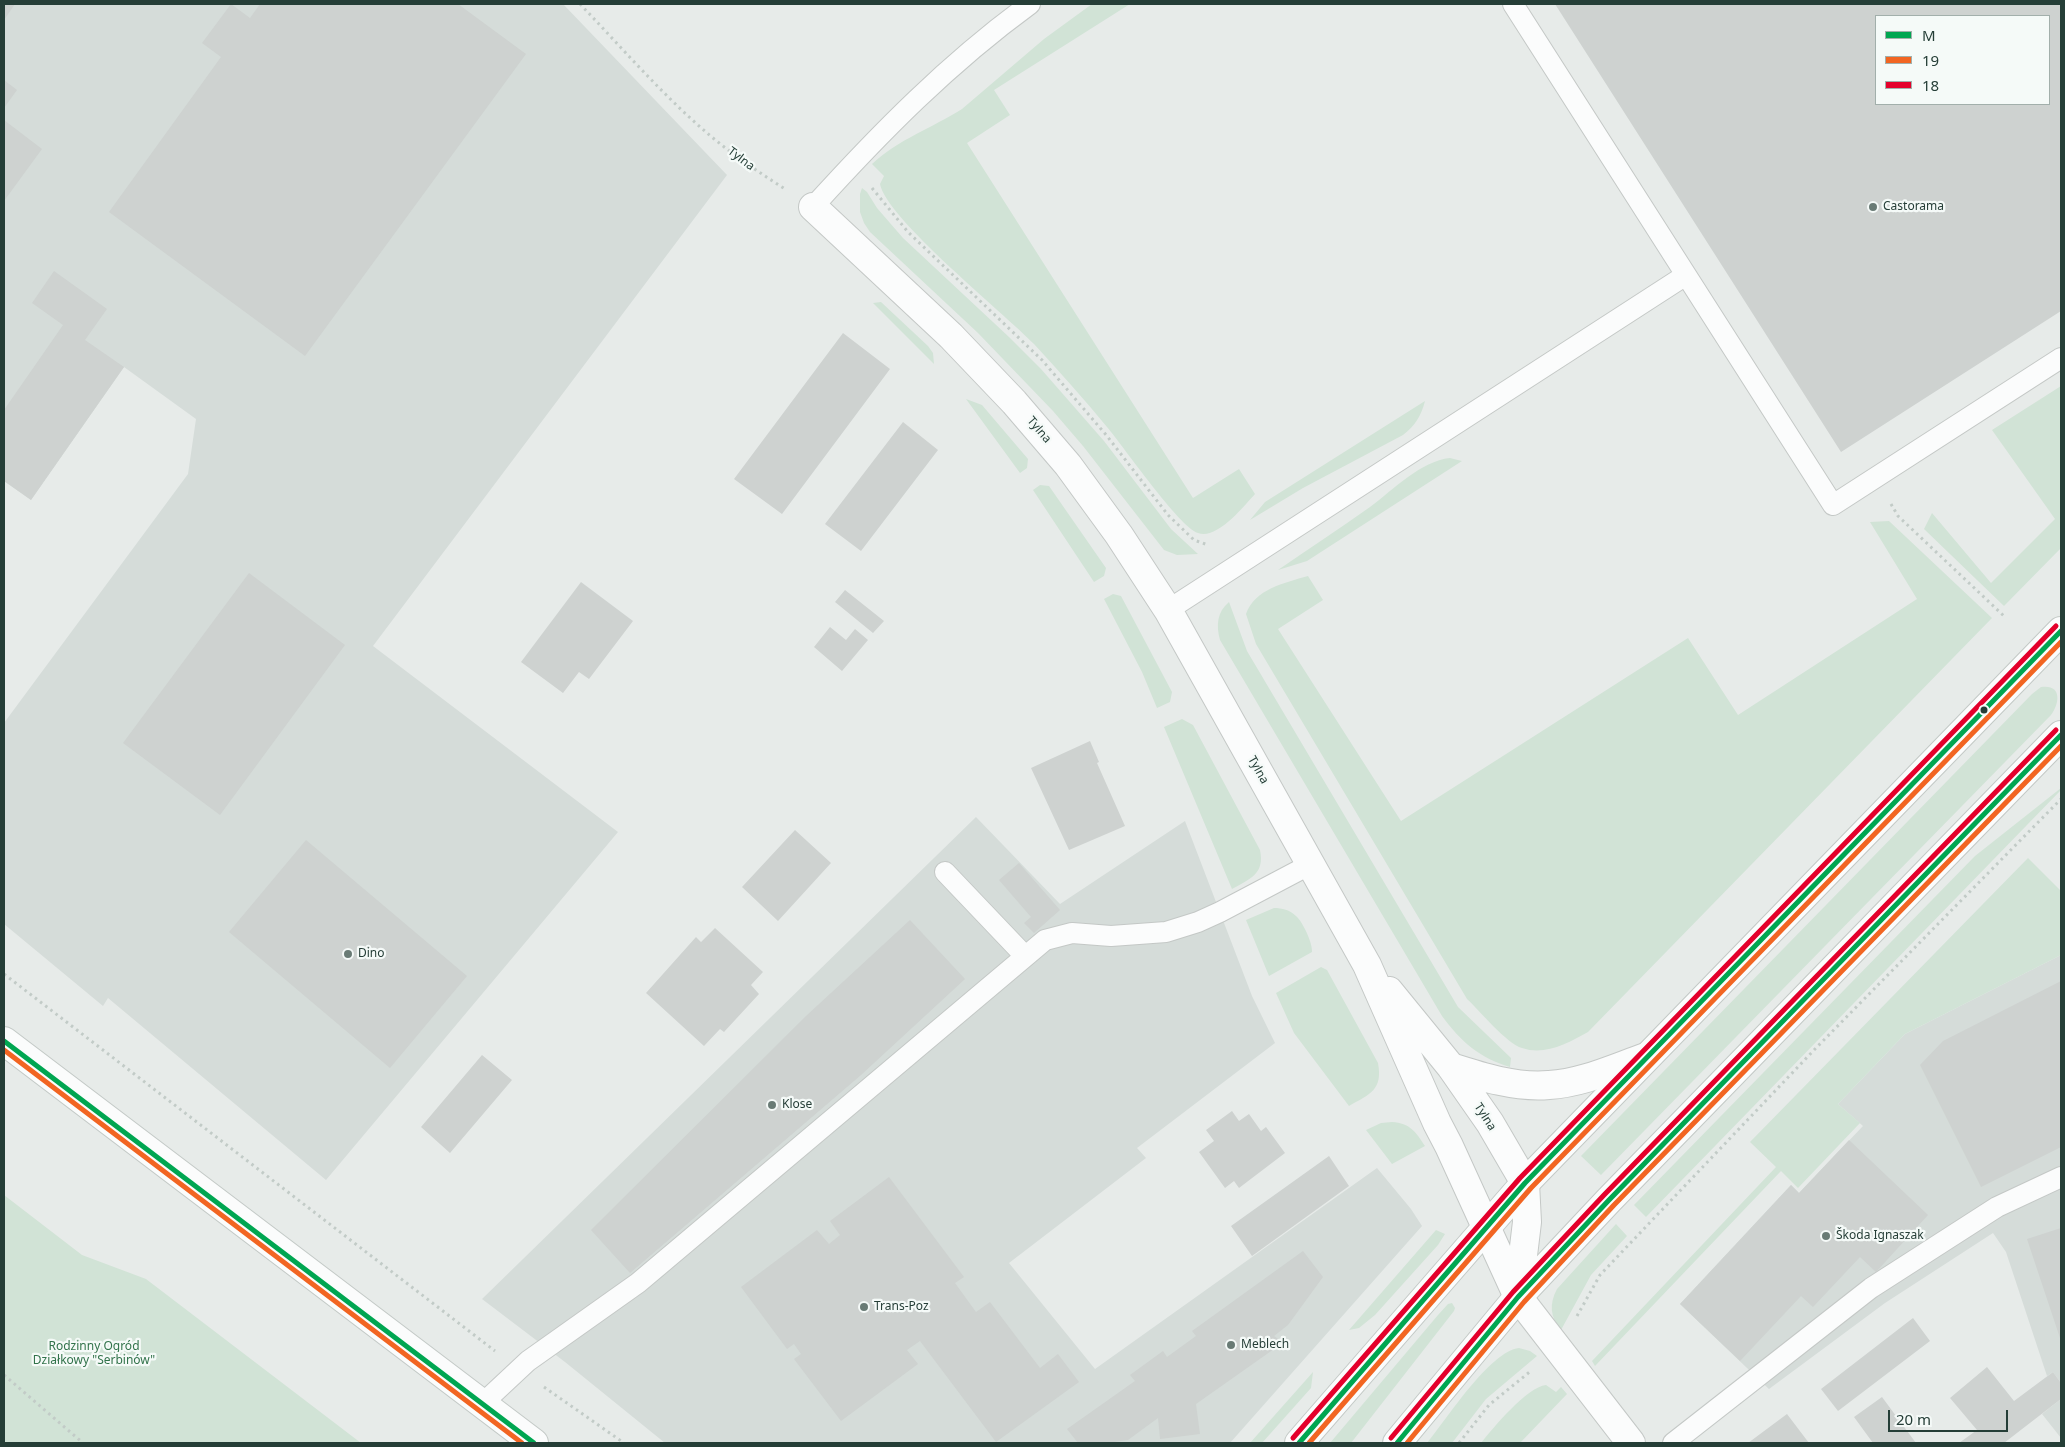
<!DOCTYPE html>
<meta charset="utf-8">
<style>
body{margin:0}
#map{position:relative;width:2065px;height:1447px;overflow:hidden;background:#e7ebe9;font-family:"Noto Sans",sans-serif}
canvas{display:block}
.frame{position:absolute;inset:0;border:5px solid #253e37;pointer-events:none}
.legend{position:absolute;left:1875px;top:15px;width:175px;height:90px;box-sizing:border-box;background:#f5faf8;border:1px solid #a2afab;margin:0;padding:6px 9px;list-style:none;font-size:15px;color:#253e37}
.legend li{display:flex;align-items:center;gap:10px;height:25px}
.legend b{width:25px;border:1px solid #a2afab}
.scale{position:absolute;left:1888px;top:1410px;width:120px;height:22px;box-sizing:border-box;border:2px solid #253e37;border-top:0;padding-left:6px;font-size:15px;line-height:18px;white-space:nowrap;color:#253e37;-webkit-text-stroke:4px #f5faf8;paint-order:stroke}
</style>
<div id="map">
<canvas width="2065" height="1447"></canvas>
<div class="frame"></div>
<ul class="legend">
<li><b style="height:6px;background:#00a651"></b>M</li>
<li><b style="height:6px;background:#f26522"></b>19</li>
<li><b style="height:6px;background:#e4002b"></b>18</li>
</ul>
<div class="scale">20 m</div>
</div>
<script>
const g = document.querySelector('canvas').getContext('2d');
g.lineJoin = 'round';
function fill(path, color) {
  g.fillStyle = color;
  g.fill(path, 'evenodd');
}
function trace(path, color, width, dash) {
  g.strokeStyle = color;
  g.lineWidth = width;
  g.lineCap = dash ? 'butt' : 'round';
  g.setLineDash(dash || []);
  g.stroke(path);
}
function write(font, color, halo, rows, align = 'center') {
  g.font = font + ' "Noto Sans",sans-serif';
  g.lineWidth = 4.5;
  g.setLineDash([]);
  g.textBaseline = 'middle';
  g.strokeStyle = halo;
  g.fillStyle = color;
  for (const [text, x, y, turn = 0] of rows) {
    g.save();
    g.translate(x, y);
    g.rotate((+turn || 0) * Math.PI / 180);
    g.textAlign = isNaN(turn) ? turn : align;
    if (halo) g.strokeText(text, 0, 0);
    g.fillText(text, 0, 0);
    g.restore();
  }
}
const built = new Path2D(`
 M4,4H563L727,175L373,646L618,832L326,1180L108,998L103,1006L4,924V723L188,474L196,419L124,367L31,500L4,481Z
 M976,817L1060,904L1185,821L1252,996L1275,1043L1137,1148L1146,1158L1009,1263L1095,1369L1377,1168L1411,1209L1422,1226L1230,1443H665L565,1362L482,1299Z
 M2061,955V1383L2053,1372L2047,1376L2006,1252L1993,1233L1885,1303L1769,1389L1680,1304L1791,1185L1799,1193L1863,1126L1838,1104L1905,1034Z
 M2061,1399V1438L2042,1414Z`);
const green = new Path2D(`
 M1092,4H1130L994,90L1010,115L967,143L1193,498L1239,469L1255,494C1243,507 1217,540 1198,533C1179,527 1124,447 1107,427C1084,399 1059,371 1034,344C1004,313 886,218 880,184L884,176L872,164C899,139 932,128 962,109L1044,39Z
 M862,188L867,192L877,208L903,238L1009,337L1041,369L1104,441L1171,529L1198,554L1177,555L1164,550L1083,446L1053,411L978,333L870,232L864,223L860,212V194Z
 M881,302L928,346L933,353L934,364L873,303Z
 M2061,386V548L2004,606L1924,529L1932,513L1991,583L2055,519L1992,430Z
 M966,399L982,405L1028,459L1027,468L1020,473Z
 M1425,401C1421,416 1415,426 1403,435L1303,488L1250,520L1265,502Z
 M1450,458L1462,461L1307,561L1278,570C1308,549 1339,529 1370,507C1393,490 1421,461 1450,458Z
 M1040,485L1049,486L1106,568L1104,576L1094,582L1033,490Z
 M1889,521L1992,618L1588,1032C1568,1043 1545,1056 1522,1048C1507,1044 1479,1010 1467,999L1256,644L1246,614C1255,589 1284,583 1308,576L1323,600L1278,629L1401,821L1688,638L1738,715L1917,599L1870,522Z
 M1113,594L1121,596L1172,692L1170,702L1157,708L1142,672L1104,599Z
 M1229,602L1247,651L1458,1007L1511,1058L1510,1067C1480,1058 1461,1042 1442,1016L1220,640C1216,625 1217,612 1229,602Z
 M2041,687C2062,684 2060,703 2051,715L1601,1175L1581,1156L2032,694Z
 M1182,719L1193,725L1260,850C1265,874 1250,879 1232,889L1164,727Z
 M2061,788V790L1646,1217L1634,1205L1975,856Z
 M2028,858L2061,891V955L1905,1034L1838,1104L1860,1123L1798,1188L1781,1171L1595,1366L1592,1361L1776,1167L1750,1142Z
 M1274,908C1282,908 1290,910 1296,916C1303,922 1313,944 1312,952L1269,976L1246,920Z
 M1321,967L1327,970L1378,1063C1383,1090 1370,1094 1349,1106L1294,1033L1276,993Z
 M1392,1122C1410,1123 1416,1132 1425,1146L1392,1164L1366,1130L1381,1123Z
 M4,1195L82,1255L146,1279L361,1443H4Z
 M1616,1224L1627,1236L1591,1275L1561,1330C1550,1317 1549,1304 1557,1289Z
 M1436,1230L1445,1234L1438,1245L1375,1315L1359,1328L1349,1330Z
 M1452,1303L1455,1308L1454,1311L1351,1443H1330L1438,1315L1448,1304Z
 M1519,1348L1530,1351L1537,1356L1486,1399L1452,1443H1427C1446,1420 1490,1351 1519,1348Z
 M1313,1372L1311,1388L1262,1443H1250Z
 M1546,1385L1556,1392L1561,1387L1567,1394L1520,1443H1481C1493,1428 1527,1387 1546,1385Z`);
const building = new Path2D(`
 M4,4H15L4,20Z
 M231,4L250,18L260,4H458L526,54L305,356L109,212L221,57L202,43Z
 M1555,4H2061V311L1841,452ZM1876,16H2049V104H1876Z
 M4,80L17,90L4,108Z
 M4,120L42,149L4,201Z
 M54,271L107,309L85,340L124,367L31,500L4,481V410L63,325L32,303Z
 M843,333L890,369L782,514L734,479Z
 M903,422L938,450L861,551L825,524Z
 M249,573L345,645L220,815L123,743Z
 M581,582L633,621L589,679L579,672L563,693L521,662Z
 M845,590L884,621L873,633L835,602Z
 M830,627L846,640L855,629L868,640L842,671L814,647Z
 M1090,741L1099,762L1097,763L1125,826L1069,850L1031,768Z
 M795,830L831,863L778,921L742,887Z
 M306,840L467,976L390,1068L229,932Z
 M1019,863L1060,910L1034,933L1024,923L1031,917L999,880Z
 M910,920L965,979L861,1075L630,1273L591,1230L806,1016Z
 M715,928L763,972L751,985L759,994L724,1032L720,1029L704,1046L646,993L696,937L701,942Z
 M2061,981V1147L1981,1187L1920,1065L1943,1041Z
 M482,1055L512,1080L450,1153L421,1127Z
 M1232,1111L1239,1121L1249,1114L1261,1131L1266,1127L1285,1153L1239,1188L1234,1181L1225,1188L1199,1152L1214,1141L1206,1130Z
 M1849,1140L1928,1215L1876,1272L1860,1257L1813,1307L1801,1296L1740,1361L1680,1304L1791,1185L1799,1193Z
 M1329,1156L1349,1186L1252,1256L1231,1226Z
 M889,1177L964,1277L955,1283L976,1312L990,1302L1040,1368L1058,1354L1079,1382L996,1442L920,1341L907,1350L918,1364L841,1421L794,1359L801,1354L794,1344L787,1349L741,1287L817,1230L829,1244L840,1235L830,1221Z
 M2061,1228V1341L2027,1239Z
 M1303,1251L1323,1277L1288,1325L1274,1336L1281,1341L1274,1349L1196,1404L1200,1434L1160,1439L1158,1418L1128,1440L1108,1443H1078L1067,1429L1135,1381L1130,1375L1163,1351L1167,1357L1196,1336L1192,1331Z
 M1913,1318L1930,1341L1838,1411L1821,1389Z
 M1987,1367L2014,1401L2053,1372L2061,1383V1399L2004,1443H1959L1977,1430L1950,1398Z
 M1882,1397L1916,1443H1873L1854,1417Z
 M1787,1414L1809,1443H1748Z`);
const path = new Path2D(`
 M580,4C623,49 665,98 713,138C736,157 760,173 785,189
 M872,188L908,232L1042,360L1107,436L1168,515L1194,540L1208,545
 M1891,504L1898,516L2005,617
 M4,974L495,1351
 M1577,1316L1600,1275L1815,1049L2061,799
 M4,1375L83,1443
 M544,1387L624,1443
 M1459,1443L1489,1405L1532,1370`);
const lane = new Path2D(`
 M1513,4L1833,505L2061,358
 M813,207C880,133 949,63 1030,4
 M1168,610L1686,275
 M945,872L1025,956
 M482,1404L528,1361L638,1283L1045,940L1072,933L1111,936L1166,932L1198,922L1220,912L1311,864
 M1673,1443L1871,1288L1997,1207L2061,1177`);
const street = new Path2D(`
 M813,207L951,336L1014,402L1068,465L1119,535L1168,610L1367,965L1437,1123L1449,1146L1518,1297L1631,1443
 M1389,991L1451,1067L1490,1123L1525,1183L1527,1222L1518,1297
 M1451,1067C1482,1077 1516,1088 1549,1085C1583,1083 1614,1068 1646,1057`);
const secondary = new Path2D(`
 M4,1041L534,1443
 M1299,1443L1525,1183L2061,631
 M1397,1443L1518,1297L1609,1200L2061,735`);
const bus1 = new Path2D(`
 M4,1041L534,1443
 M1299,1443L1525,1183L2061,631
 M1397,1443L1518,1297L1609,1200L2061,735`);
const bus2 = new Path2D(`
 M4,1050L522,1443
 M1309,1443L1531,1188L2061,642
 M1407,1443L1524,1302L1614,1205L2061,746`);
const bus3 = new Path2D(`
 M1293,1438L1520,1178L2056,626
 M1391,1438L1513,1292L1604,1195L2056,730`);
const markers = [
 [1873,207,5,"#697b75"],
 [1984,710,4.5,"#253e37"],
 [348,954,5,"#697b75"],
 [772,1105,5,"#697b75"],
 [1826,1236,5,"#697b75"],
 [864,1307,5,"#697b75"],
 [1231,1345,5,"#697b75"]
];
const streetNames = [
 ["Tylna",741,159,37],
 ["Tylna",1039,430,50],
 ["Tylna",1258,770,61],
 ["Tylna",1485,1117,57]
];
const poiNames = [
 ["Castorama",1883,207],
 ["Dino",358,954],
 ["Klose",782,1105],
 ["Škoda Ignaszak",1836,1236],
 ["Trans-Poz",874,1307],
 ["Meblech",1241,1345]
];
const parkNames = [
 ["Rodzinny Ogród",94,1347],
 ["Działkowy \"Serbinów\"",94,1361]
];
fill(built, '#d5dcd9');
fill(green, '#d1e3d6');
fill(building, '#ced2d0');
trace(lane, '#c4c8c6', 22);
trace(street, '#c4c8c6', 30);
trace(secondary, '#c3c9c6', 30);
trace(path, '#c2cbc7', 3, [2.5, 4]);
trace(lane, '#fbfcfc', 20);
trace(street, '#fbfcfc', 28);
trace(secondary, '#fbfcfc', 28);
trace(bus1, '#00a651', 5);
trace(bus2, '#f26522', 5);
trace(bus3, '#e4002b', 5);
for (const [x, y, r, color] of markers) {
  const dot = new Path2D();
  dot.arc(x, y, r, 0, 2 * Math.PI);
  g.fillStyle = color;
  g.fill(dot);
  trace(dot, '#f5faf8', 2);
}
write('12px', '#253e37', '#f5faf8', streetNames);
write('12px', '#253e37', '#f5faf8', poiNames, 'left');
write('12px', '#32734b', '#f5faf8', parkNames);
</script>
